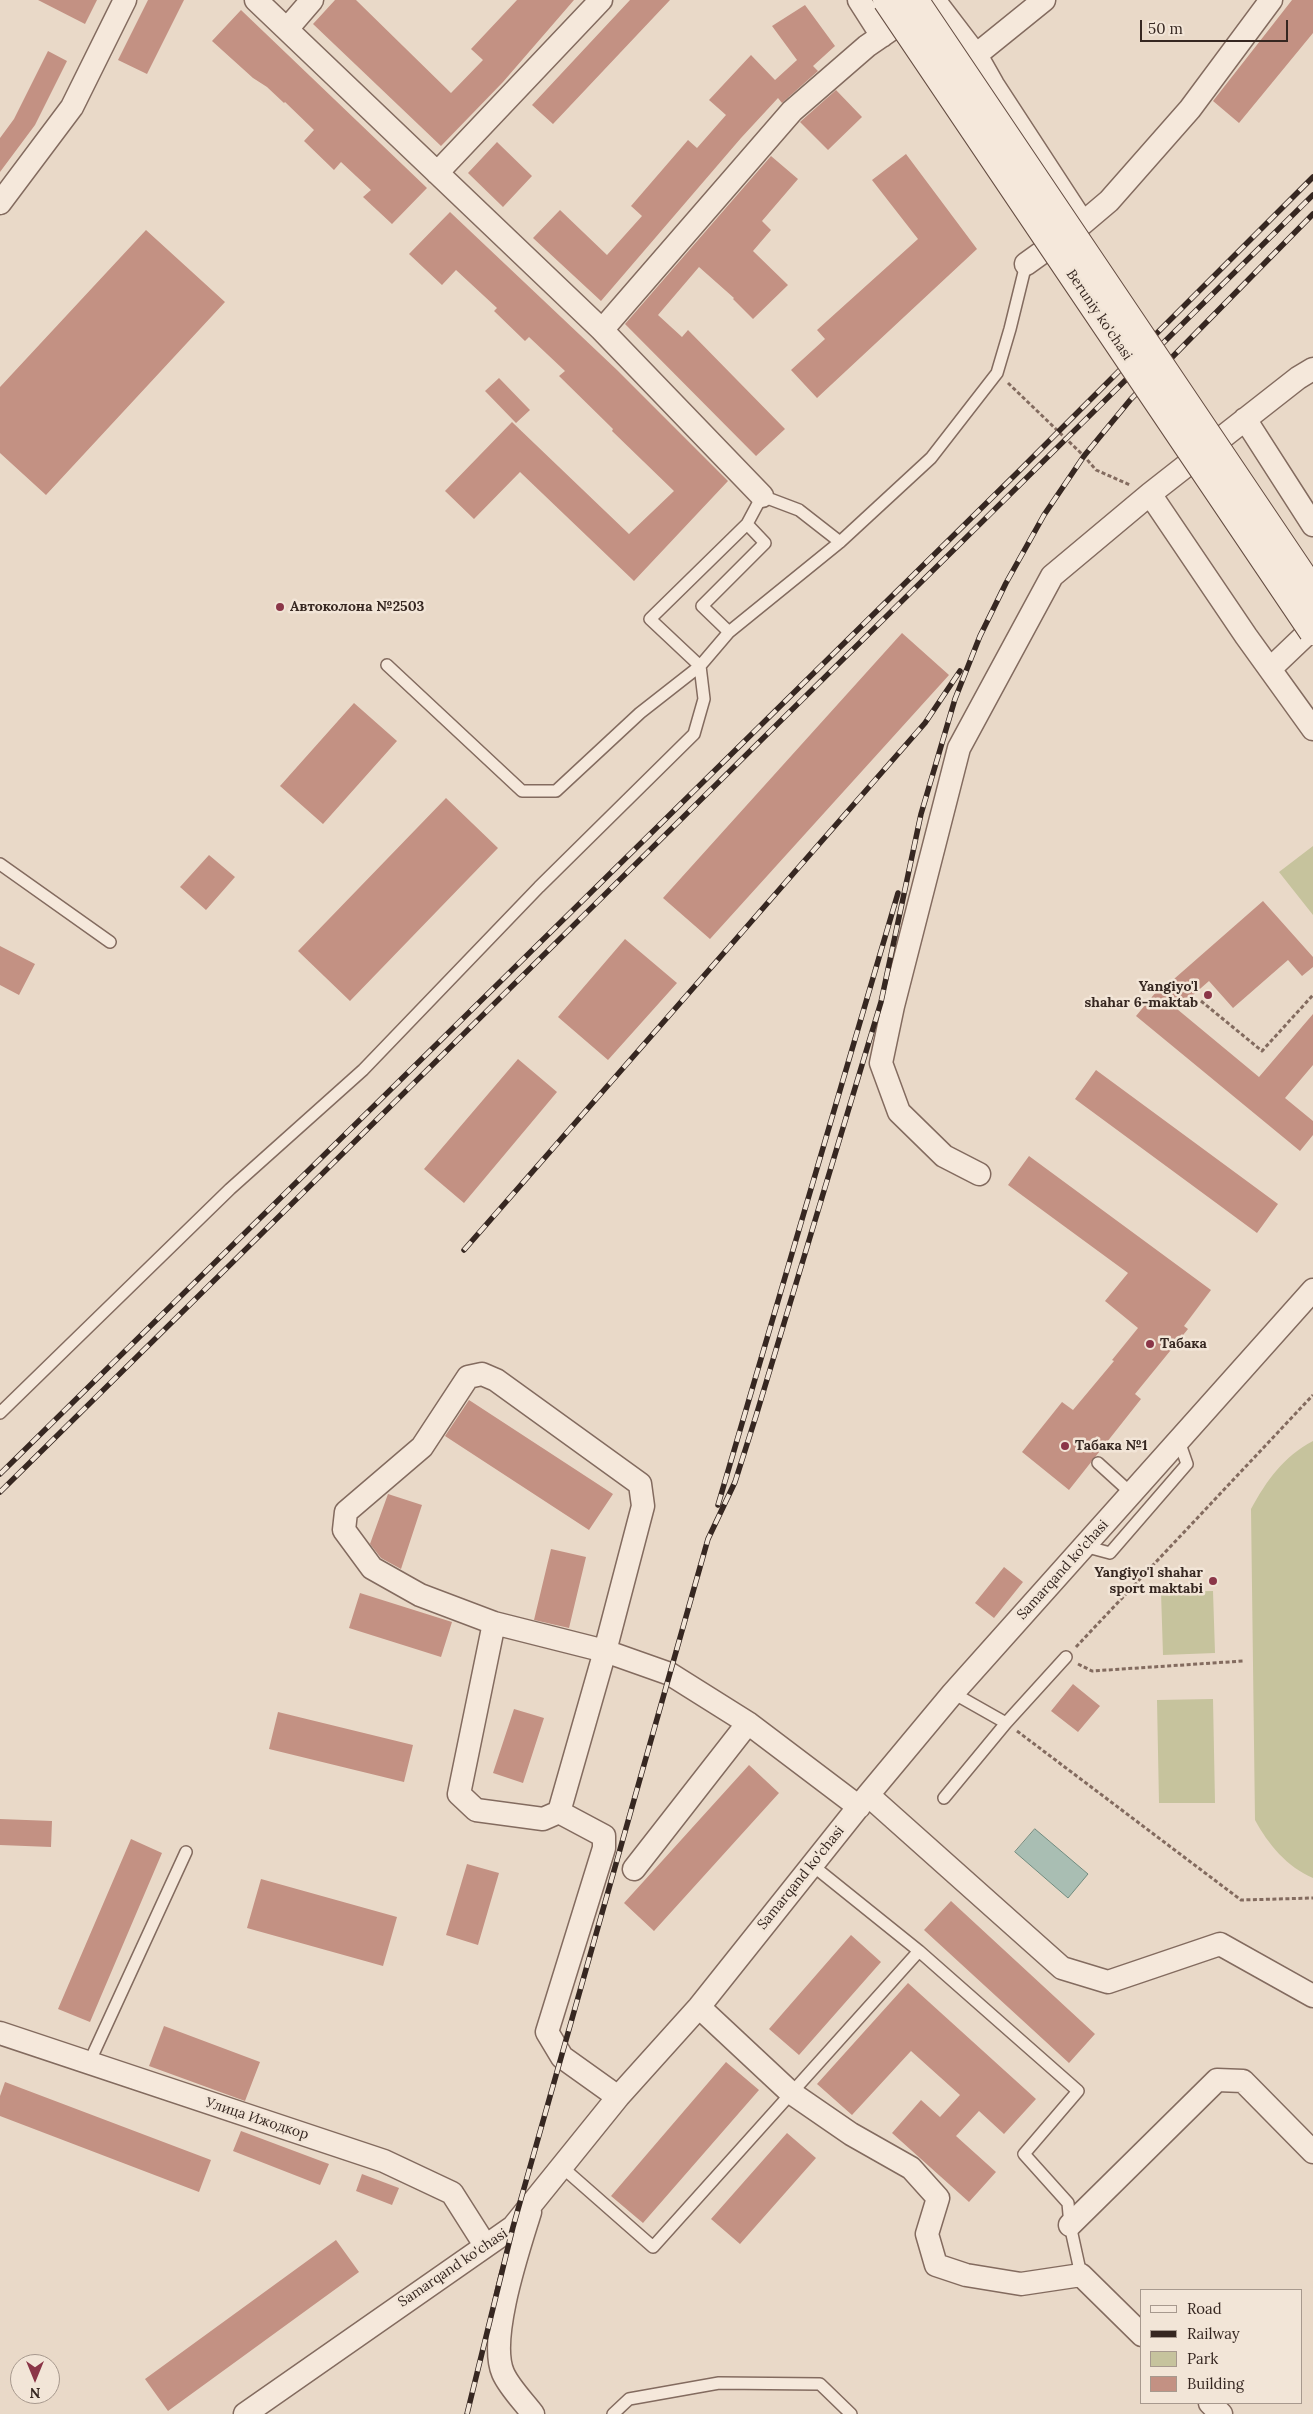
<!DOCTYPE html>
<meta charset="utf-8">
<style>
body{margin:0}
#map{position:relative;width:1313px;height:2414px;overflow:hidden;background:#e9d9c8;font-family:Lora,serif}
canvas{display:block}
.legend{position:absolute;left:1140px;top:2289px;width:162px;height:115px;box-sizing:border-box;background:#f2e5d7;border:1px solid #a7998e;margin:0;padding:6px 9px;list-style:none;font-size:15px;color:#362721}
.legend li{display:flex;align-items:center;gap:10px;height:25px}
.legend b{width:25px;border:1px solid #a7998e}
.north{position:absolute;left:10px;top:2354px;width:50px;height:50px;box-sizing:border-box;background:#f2e5d7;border:1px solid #a7998e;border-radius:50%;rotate:180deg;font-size:14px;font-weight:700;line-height:20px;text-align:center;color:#362721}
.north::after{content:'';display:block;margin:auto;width:18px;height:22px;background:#8b3648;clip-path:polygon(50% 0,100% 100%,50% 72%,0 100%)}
.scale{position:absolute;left:1140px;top:20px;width:148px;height:22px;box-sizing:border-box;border:2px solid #362721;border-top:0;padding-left:6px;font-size:15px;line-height:18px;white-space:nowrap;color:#362721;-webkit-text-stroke:4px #f2e5d7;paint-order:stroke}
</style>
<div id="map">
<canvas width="1313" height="2414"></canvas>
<ul class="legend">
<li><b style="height:6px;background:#f5e8db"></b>Road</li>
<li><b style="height:6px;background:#362721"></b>Railway</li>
<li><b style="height:14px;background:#c6c39d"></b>Park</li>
<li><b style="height:14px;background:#c39183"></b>Building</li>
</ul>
<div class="north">N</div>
<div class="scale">50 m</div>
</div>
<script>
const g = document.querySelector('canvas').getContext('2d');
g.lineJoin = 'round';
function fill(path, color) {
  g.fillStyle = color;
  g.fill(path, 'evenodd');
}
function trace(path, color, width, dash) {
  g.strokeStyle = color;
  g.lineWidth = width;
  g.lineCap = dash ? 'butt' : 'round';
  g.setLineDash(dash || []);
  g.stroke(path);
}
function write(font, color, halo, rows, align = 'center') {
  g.font = font + ' Lora,serif';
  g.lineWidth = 5;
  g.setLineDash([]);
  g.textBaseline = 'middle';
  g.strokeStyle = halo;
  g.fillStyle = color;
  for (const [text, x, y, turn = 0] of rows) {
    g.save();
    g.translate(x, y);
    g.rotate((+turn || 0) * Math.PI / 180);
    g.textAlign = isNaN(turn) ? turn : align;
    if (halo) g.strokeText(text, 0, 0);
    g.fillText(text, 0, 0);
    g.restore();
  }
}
const green = new Path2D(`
 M1313,846V915L1279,872Z
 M1313,1441V1878C1287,1867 1268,1844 1255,1820L1251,1509C1267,1480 1283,1457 1313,1441Z
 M1213,1591L1215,1653L1163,1655L1161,1592Z
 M1213,1699L1215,1803H1159L1157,1700Z`);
const water = new Path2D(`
 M1035,1829L1088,1874L1068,1898L1015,1852Z`);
const building = new Path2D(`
 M38,0H97L85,24Z
 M148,0H184L147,74L118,60Z
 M335,0H356L451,93L483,60L471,49L517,0H574L503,82L441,146L313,24Z
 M630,0H670L553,124L532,105Z
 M1292,0H1313V33L1239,123L1213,101Z
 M805,5L835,46L813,66L818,71L782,103L778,98L741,138L601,301L533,238L560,210L607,255L642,216L631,206L688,140L697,148L726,115L709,100L751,55L775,80L797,60L772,26Z
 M241,10L427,188L392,224L363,197L371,190L341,162L334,170L304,141L314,130L285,102L284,103L267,87L253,78L212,41Z
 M48,51L67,61L35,125L0,172V138L14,119Z
 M836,90L862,117L828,150L800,122Z
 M497,142L532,176L503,207L468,173Z
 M906,154L977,249L817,398L791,370L825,339L817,330L918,239L872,180Z
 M771,156L798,179L762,221L771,230L753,251L788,285L753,319L733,299L734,298L699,267L658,315L682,337L688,330L785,429L756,456L625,324Z
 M450,212L617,370L728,481L634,581L520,472L474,519L445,491L512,422L629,534L674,491L612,431L613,429L559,376L565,371L529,337L525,341L494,311L497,308L456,270L442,285L409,254Z
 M146,230L225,302L46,495L0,453V387Z
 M499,378L530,410L516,423L485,391Z
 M902,633L949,675L710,939L663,898Z
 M354,703L397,741L323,824L280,786Z
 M446,798L498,848L350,1001L298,951Z
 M209,855L235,877L206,910L180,887Z
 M1263,901L1313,957V967L1302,976L1288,960L1233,1008L1209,981L1177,1009L1259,1077L1313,1014V1065L1285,1098L1313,1121V1135L1300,1151L1136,1016L1156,992L1158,993Z
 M625,939L677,983L608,1060L558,1017Z
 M0,946L35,964L19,995L0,985Z
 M518,1059L557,1092L464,1203L424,1169Z
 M1096,1070L1278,1204L1257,1233L1075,1099Z
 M1029,1156L1211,1290L1184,1326L1188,1329L1135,1394L1141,1399L1069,1490L1022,1452L1062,1402L1073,1410L1114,1361L1112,1360L1138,1328L1105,1301L1128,1273L1008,1185Z
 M469,1400L613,1494L589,1530L445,1436Z
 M388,1494L422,1505L401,1569L381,1558L370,1544Z
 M551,1549L586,1557L569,1628L534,1620Z
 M1004,1567L1023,1582L994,1618L975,1603Z
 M360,1593L452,1622L441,1657L349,1628Z
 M1073,1684L1100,1706L1078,1732L1051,1711Z
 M514,1709L544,1718L523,1783L493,1773Z
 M278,1712L413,1745L404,1782L269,1749Z
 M749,1765L779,1793L654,1931L624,1903Z
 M0,1819L52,1821L51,1847L0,1845Z
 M131,1839L162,1853L90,2022L58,2009Z
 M467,1864L499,1873L478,1945L446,1935Z
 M261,1879L397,1917L383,1966L247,1928Z
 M951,1901L1095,2034L1069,2063L924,1930Z
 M851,1935L881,1962L799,2055L769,2029Z
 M908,1983L1036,2099L1004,2134L979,2111L956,2136L996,2172L969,2202L892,2133L921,2100L940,2117L960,2095L911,2051L852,2115L817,2084Z
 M164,2026L260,2062L245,2101L149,2066Z
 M726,2062L759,2090L643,2223L611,2196Z
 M5,2082L211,2160L199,2192L0,2116V2096Z
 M241,2131L329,2164L320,2185L233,2151Z
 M787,2133L816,2158L740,2244L711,2219Z
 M362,2174L399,2188L392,2205L356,2191Z
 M336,2240L359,2272L168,2411L145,2379Z`);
const path = new Path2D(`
 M1008,383L1084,456L1096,470L1130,485
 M1201,1001L1262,1051L1313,995
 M1076,1647L1313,1395
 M1078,1664L1092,1671L1243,1661
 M1017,1731L1241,1900L1313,1898`);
const lane = new Path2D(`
 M747,524L762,496L799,510L840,542
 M387,665L522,791H556L640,713L700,666L729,632L840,542L931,458L997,373L1010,329L1026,264
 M0,864L110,942
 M0,1413L230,1189L363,1070L539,887L694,734L704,699L700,666L650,619L747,524L765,543L702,606L729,632
 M1098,1463L1131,1493
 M1084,1546L1110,1553L1187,1464L1179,1441
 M953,1693L1006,1723L1066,1657
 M944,1798L1006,1723
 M812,1865L919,1951L1078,2091L1024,2154L1068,2203L1070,2225L1081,2275
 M89,2063L186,1852
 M562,2167L653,2247L919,1951
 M613,2414L629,2399L719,2383L820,2384L851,2414`);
const street = new Path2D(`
 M256,0L602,330L762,496
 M859,0L882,36
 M287,29L312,0
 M976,55L1044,0
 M437,173L601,0
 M0,203L72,107L125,0
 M1026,264L1083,223L1109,201L1190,109L1271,0
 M602,330L792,111L867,46L934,0L976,55L993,85L1083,223
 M1245,419L1313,525
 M1150,494L1246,636L1313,729
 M1270,669L1313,628
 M979,1174L944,1156L899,1112L881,1063L893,1006L959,748L1052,576L1150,494L1298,378L1313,369
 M482,1374L496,1380L640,1484L643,1506L605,1651L494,1623L420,1595L372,1568L344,1530L346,1512L422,1447L468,1377Z
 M494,1623L459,1794L476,1810L543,1819L559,1812L605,1651L670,1674L748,1723L859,1807
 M868,1795L1062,1968L1108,1982L1220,1944L1313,1996
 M559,1812L604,1836V1848L547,2032L562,2057L618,2097
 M634,1869L748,1723
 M699,2007L790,2092L851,2134L911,2168L938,2198L927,2234L936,2265L966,2275L1021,2284L1081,2275L1142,2335
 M0,2033L384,2161L452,2193L485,2245
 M530,2212C519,2248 488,2338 503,2373C509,2387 524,2402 533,2414
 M1070,2225L1217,2080L1243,2081L1313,2152
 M1210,2403L1221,2414
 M245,2414L513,2227L618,2097L699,2007L868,1795L953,1693L1313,1290`);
const rail = new Path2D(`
 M464,1250L925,723L960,671
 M0,1474L1018,472L1313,177
 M0,1492L1313,195
 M718,1505L898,893
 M467,2414L513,2227L708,1539L735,1482L756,1416L881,1002L921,814L955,699L980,636L1006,583L1044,515L1084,456L1131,399L1313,214`);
const secondaryBridge = new Path2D(`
 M887,0L1313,631
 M914,0L1313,592`);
const markers = [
 [280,607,5,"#8b3648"],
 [1208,995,5,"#8b3648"],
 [1150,1344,5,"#8b3648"],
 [1065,1446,5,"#8b3648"],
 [1213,1581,5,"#8b3648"]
];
const streetNames = [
 ["Beruniy ko'chasi",1099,315,56],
 ["Samarqand ko'chasi",1063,1570,-48],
 ["Samarqand ko'chasi",801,1878,-51],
 ["Улица Ижодкор",257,2119,18],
 ["Samarqand ko'chasi",453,2268,-34]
];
const poiNames = [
 ["Автоколона №2503",290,607],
 ["Yangiyo'l",1198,987,"right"],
 ["shahar 6-maktab",1198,1003,"right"],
 ["Табака",1160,1344],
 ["Табака №1",1075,1446],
 ["Yangiyo'l shahar",1203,1573,"right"],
 ["sport maktabi",1203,1589,"right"]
];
fill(green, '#c6c39d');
fill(water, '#a9beb3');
trace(water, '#708b7f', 1);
fill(building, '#c39183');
trace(lane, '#836b5f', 14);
trace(street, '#836b5f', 25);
trace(path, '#836b5f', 3, [4, 2.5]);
trace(lane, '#f5e8db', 11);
trace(street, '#f5e8db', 22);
trace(rail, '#362721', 5.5);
trace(rail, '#f2e5d7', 4, [11]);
trace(secondaryBridge, '#654d42', 30, []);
trace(secondaryBridge, '#f5e8db', 28);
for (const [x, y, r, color] of markers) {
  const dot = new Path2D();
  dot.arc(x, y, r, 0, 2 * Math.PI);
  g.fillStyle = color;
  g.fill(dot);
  trace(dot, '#f2e5d7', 2);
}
write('14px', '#362721', '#f2e5d7', streetNames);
write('bold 14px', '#362721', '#f2e5d7', poiNames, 'left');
</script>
